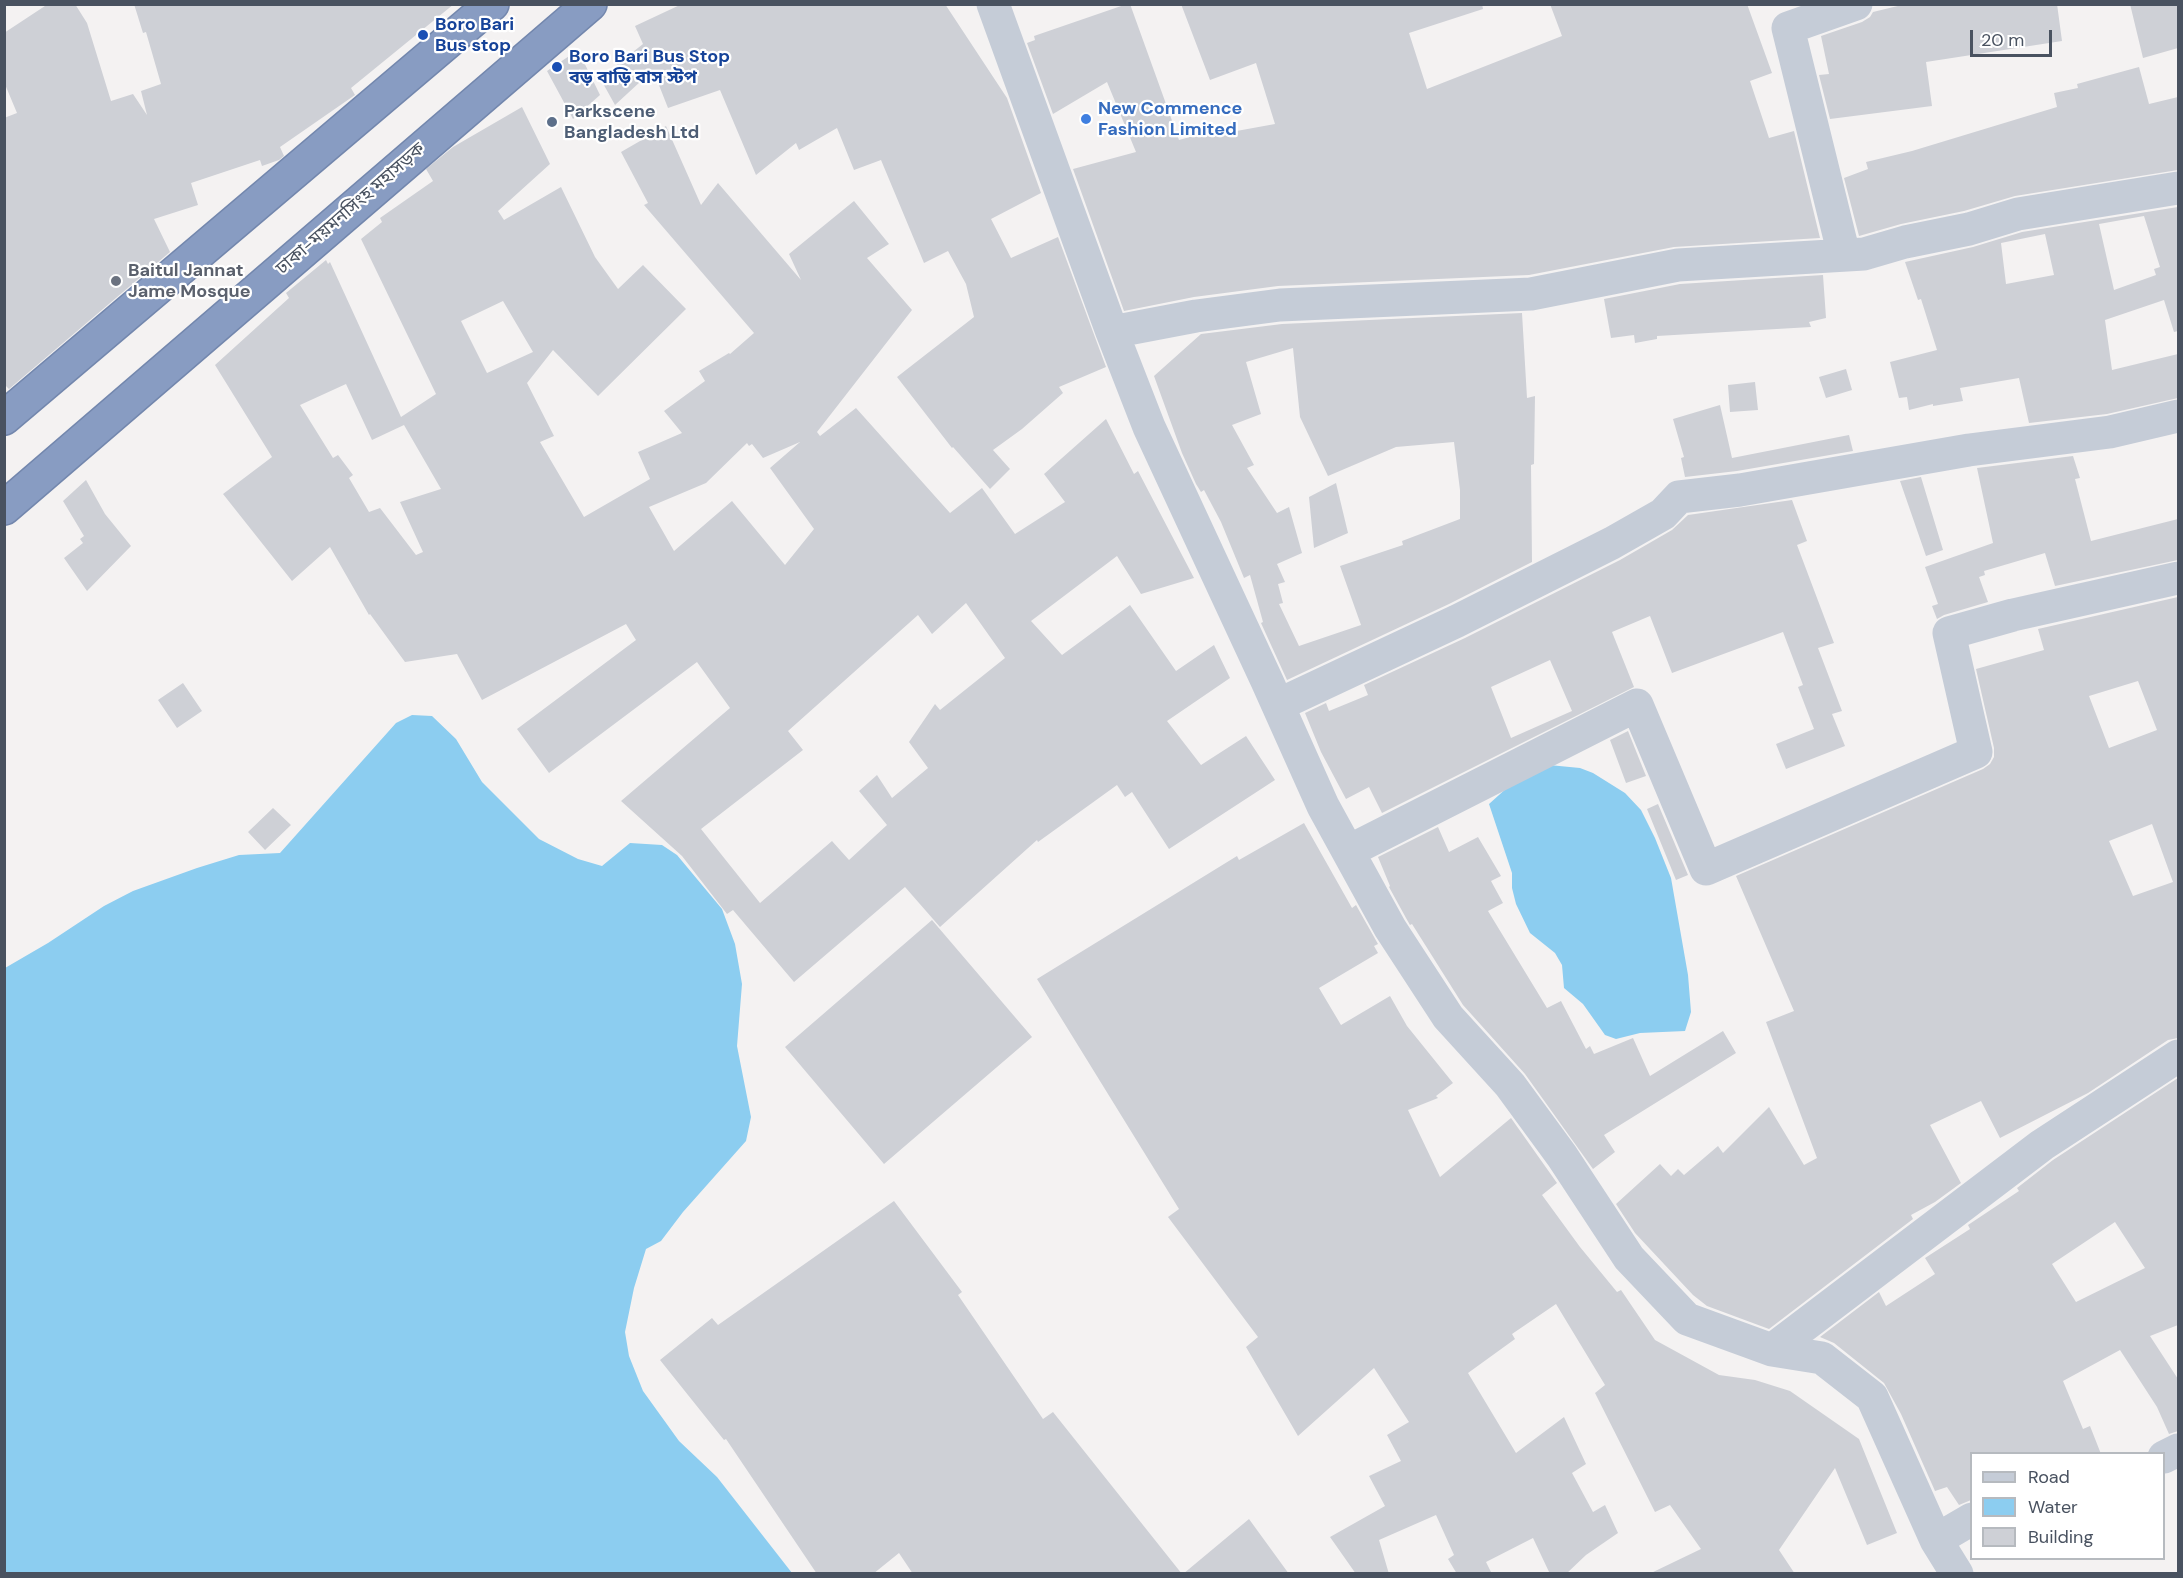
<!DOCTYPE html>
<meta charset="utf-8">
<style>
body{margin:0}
#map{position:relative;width:2183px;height:1578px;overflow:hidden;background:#f4f2f2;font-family:"DM Sans",sans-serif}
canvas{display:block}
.frame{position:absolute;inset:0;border:6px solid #495260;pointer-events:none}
.legend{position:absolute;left:1970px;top:1452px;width:195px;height:108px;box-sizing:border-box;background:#fff;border:2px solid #b6babf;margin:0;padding:8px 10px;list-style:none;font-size:18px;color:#495260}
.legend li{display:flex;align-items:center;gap:12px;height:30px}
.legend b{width:30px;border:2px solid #b6babf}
.scale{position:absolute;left:1970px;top:30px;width:82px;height:27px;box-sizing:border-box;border:3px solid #495260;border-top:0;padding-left:8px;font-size:18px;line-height:21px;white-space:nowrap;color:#495260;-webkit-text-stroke:4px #fff;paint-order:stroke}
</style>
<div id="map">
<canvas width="2183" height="1578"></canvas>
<div class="frame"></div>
<ul class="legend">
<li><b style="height:8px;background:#c5ccd7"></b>Road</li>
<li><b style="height:16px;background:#8ccdf0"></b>Water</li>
<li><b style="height:16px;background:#ced0d6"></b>Building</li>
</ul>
<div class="scale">20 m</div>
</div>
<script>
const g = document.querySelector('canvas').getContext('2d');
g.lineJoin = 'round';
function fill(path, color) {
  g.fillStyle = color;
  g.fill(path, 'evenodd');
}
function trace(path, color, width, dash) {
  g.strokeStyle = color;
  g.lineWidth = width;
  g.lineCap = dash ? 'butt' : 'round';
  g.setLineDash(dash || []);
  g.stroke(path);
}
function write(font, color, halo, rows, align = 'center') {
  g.font = font + ' "DM Sans","Noto Sans Bengali",sans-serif';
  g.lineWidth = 4.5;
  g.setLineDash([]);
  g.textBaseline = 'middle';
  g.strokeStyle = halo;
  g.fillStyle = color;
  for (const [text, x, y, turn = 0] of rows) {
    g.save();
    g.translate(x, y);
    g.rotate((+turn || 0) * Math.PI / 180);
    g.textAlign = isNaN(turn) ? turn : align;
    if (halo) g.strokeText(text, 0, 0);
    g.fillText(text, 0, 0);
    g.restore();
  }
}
const water = new Path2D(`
 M412,715L432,716L456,739L482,782L539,839L578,859L602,866L630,843L662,845L677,855L722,909L735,944L742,984L737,1046L751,1117L746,1141L683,1212L661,1241L646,1249L634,1288L625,1332L629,1356L643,1391L679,1441L717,1477L792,1573H5V968L48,943L104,906L133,891L197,868L239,855L280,853L396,723Z
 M1549,765L1580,768L1593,773L1625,793L1641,810L1655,838L1671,878L1688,975L1691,1012L1685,1031L1640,1033L1616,1039L1605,1035L1583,1004L1564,988L1562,965L1555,953L1530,933L1516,904L1512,888V873L1489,804L1509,786Z`);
const building = new Path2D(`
 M48,4H75L87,23L111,101L133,94L147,115L141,91L161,84L146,32L143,33L134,4H454L351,88L355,95L280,147L284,156L279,160L262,166L260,160L191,183L198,205L154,219L170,252L9,389L4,384V118L17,113L4,82V33Z
 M682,4H945L1007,98L1041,193L991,219L1011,258L1058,237L1106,367L1059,387L1063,393L1022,429L993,450L1010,469L990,489L953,447L952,448L897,377L974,317L966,284L948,251L924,263L881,160L854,170L837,128L799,150L796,143L756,175L720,90L668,108L653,70L615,105L600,78L643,44L635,26Z
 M1127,4H1130L1179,140L1229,126L1231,132L1275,124L1256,63L1210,80L1181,4H1482L1483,9L1409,33L1427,89L1562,36L1550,4H1747L1772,73L1750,81L1769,138L1794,131L1820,238L1674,247L1529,275L1278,286L1194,297L1124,311L1073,169L1136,152L1107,82L1053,114L1027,43L1035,40L1034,36Z
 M1906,4H2057L2062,41L1926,62L1932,106L1830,119L1819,75L1829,74L1821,36L1862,22L1870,17L1873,12Z
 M2130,4H2178V48L2143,58Z
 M578,50L600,95L573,119L547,71Z
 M2139,67L2149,104L2178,97V170L2015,196L1964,211L1901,224L1859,236L1844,178L1868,169L1866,162L1912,151L2057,107L2054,93L2078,88L2077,84Z
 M522,107L550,164L498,211L504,220L561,187L595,257L618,289L643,265L686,309L598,396L553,350L527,383L554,436L540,442L584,517L650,479L638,452L682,433L664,411L705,381L699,371L729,353L730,354L754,333L644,205L648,203L621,152L666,126L701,205L718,183L801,280L789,254L854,201L889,244L867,258L912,310L817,432L820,436L856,408L950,513L982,488L1015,534L1065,502L1044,474L1106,419L1134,474L1138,471L1194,578L1141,594L1117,556L1031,621L1062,655L1130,605L1176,671L1214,645L1230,678L1167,721L1201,765L1246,736L1275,780L1169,849L1132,792L1125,797L1117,785L1038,842L1037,840L940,927L905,887L794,982L733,910L727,914L682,856L621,801L730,708L697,662L549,773L517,729L636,640L626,624L482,700L457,654L405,662L370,614L369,615L330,547L292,581L223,494L272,457L215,365L289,298L286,293L326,260L328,264L330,262L401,417L436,394L361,239L382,222L380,218L433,181L426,169L453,147ZM503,301L533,352L487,373L461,321ZM346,384L372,440L404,425L441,489L400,502L423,552L416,555L380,508L369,512L349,478L353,475L338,455L333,458L300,405ZM800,442L770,468L814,529L785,565L732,501L674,551L649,507L706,483L747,443L749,446L752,444L763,458ZM966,603L1005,658L940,710L935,704L909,742L928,768L892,798L877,775L859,791L887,825L849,860L832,841L760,903L701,829L803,750L788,731L918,615L932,634Z
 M2178,207V331L2174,332L2164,300L2105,320L2112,370L2178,354V398L2107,414L2029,423L2019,378L1960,388L1963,401L1933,406V404L1909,410L1907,397L1899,398L1890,362L1937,350L1921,299L1918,300L1905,262L1973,247L2022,232ZM2144,216L2160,267L2154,269L2156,275L2114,290L2099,224ZM2045,234L2054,275L2006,284L2001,243Z
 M1823,275L1826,318L1809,322L1811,327L1657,336V339L1635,343L1634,335L1611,338L1604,299L1680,284Z
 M1522,313L1527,398L1535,396L1534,464L1531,465L1532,562L1449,604L1287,680L1261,623L1263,622L1250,575L1244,578L1221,522L1204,490L1201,492L1196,484L1182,453L1154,376L1201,334L1282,324ZM1293,348L1300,417L1328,476L1396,447L1454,442L1460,490V519L1402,541L1403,545L1340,566L1361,625L1299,646L1279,604L1283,603L1278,584L1285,582L1277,564L1302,553L1289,507L1277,513L1247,468L1254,465L1232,425L1261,414L1246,362Z
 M1846,369L1852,390L1826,398L1819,377Z
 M1755,382L1758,410L1730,412L1728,385Z
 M1720,405L1732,458L1849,435L1853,451L1737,471L1685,477L1681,458L1684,457L1673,419Z
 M2073,456L2080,478L2075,479L2091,541L2178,519V560L2055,586L2045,553L1984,571L1985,575L1979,577L1988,602L1944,615L1937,619L1932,606L1938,604L1925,567L1993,543L1977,468Z
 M1921,477L1943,550L1926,556L1900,481Z
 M86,480L105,514L131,546L87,591L64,558L83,543L80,539L84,536L63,501Z
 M1336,483L1348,533L1314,548L1309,497Z
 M1792,500L1807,541L1797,545L1834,643L1818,648L1842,711L1832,714L1845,746L1786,769L1776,744L1814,729L1798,687L1803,685L1783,632L1672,673L1650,616L1612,632L1634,687L1382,813L1369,787L1346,799L1321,752L1305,713L1326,703L1329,711L1368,695L1364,685L1465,638L1620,560L1672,530L1688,515ZM1550,660L1572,711L1511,738L1491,687Z
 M2178,597V1038L2168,1040L2088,1093L2000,1138L1981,1101L1930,1125L1961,1183L1935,1202L1911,1215L1913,1219L1769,1329L1707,1306L1693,1295L1635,1233L1616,1204L1660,1164L1671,1176L1678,1169L1684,1175L1718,1146L1723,1153L1769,1107L1804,1165L1817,1158L1766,1022L1794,1011L1736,876L1983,769L1990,764L1994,757V748L1976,669L2044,650L2038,629ZM2138,681L2157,730L2109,748L2089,696ZM2152,824L2173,882L2133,896L2109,841Z
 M183,683L202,711L177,728L158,700Z
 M1628,731L1646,776L1626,783L1610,740Z
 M1658,804L1688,875L1676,880L1647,809Z
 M273,808L291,825L265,850L248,832Z
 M1304,823L1352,908L1356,905L1378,944L1374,946L1378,953L1319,988L1341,1025L1390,996L1407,1026L1453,1083L1436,1096L1438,1098L1408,1110L1440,1177L1511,1118L1557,1183L1542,1195L1580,1247L1617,1292L1621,1290L1655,1340L1719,1375L1755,1380L1790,1391L1859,1439L1897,1533L1867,1545L1835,1468L1779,1550L1795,1574H1649L1701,1549L1670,1505L1655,1512L1595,1393L1605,1385L1556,1304L1512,1334L1515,1339L1468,1373L1516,1453L1564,1417L1586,1464L1572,1473L1593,1512L1605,1505L1618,1533L1586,1555L1566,1574H1550L1533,1538L1486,1562L1492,1574H1457L1448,1559L1454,1555L1436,1515L1379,1540L1389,1574H1356L1330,1537L1385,1506L1369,1476L1401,1461L1387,1435L1409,1422L1374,1368L1298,1436L1246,1347L1258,1337L1168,1217L1179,1209L1037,979L1237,856L1239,860Z
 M1438,827L1449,852L1478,837L1501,876L1491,881L1503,903L1488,911L1547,1008L1561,1001L1586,1049L1590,1046L1594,1054L1633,1038L1650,1076L1723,1031L1736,1053L1604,1135L1615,1152L1593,1169L1525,1074L1463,1005L1412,924L1410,925L1406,918L1389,887L1390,886L1378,857Z
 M932,920L1032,1037L884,1164L785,1047Z
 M2178,1078V1325L2150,1336L2178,1379V1431L2169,1434L2157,1407L2120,1350L2063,1381L2083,1429L2090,1426L2101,1454H1971V1500L1959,1505L1947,1487L1935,1491L1901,1414L1884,1383L1834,1343L1820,1337L1879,1292L1886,1306L1935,1274L1925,1258L1970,1229L1968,1225L2019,1191L2017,1188L2053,1160ZM2115,1222L2145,1268L2076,1302L2052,1264Z
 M894,1201L962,1292L958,1295L1043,1419L1053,1412L1182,1574H913L899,1553L873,1574H817L726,1439L724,1440L660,1360L712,1318L718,1325Z
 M1249,1519L1289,1574H1183Z`);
const minor = new Path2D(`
 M993,4L1112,332L1149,427L1267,681L1323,806L1390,928L1448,1017L1510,1085L1562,1156L1629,1258L1687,1319L1772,1350L1822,1358L1872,1397L1936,1540L1957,1574
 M1844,255L1788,28L1856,4
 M1112,332L1196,316L1280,305L1531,294L1678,265L1864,254L1905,242L1969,229L2018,214L2178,188
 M1278,705L1457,621L1612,543L1663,514L1679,497L1740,490L1969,450L2110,432L2178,416
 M1349,851L1637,705L1706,869L1976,752L1949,633L2013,615L2178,578
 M1772,1350L2042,1145L2178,1056
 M2164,1457L2178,1450
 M1936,1540L1972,1519`);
const highway = new Path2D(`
 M4,418L492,4
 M4,508L590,4`);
const markers = [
 [423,35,6,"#1a4fb4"],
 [557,67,6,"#1a4fb4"],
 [1086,119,6,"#3f7fe0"],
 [552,122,6,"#5c6f8a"],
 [116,281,6,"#6b7280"]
];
const transitNames = [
 ["Boro Bari",435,25],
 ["Bus stop",435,46],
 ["Boro Bari Bus Stop",569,57],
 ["বড় বাড়ি বাস স্টপ",569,78]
];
const shopNames = [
 ["New Commence",1098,109],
 ["Fashion Limited",1098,130]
];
const serviceNames = [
 ["Parkscene",564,112],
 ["Bangladesh Ltd",564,133]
];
const streetNames = [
 ["ঢাকা-ময়মনসিংহ মহাসড়ক",351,209,-41]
];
const worshipNames = [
 ["Baitul Jannat",128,271],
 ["Jame Mosque",128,292]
];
fill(water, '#8ccdf0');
fill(building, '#ced0d6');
trace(highway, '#7387ad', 36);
trace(minor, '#c5ccd7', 33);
trace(highway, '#889cc2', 33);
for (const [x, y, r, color] of markers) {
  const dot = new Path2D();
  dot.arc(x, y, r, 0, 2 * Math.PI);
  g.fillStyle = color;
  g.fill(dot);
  trace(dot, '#fff', 2);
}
write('bold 18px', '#164399', '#fff', transitNames, 'left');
write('bold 18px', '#366cbe', '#fff', shopNames, 'left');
write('bold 18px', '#4e5e75', '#fff', serviceNames, 'left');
write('18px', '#495260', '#fff', streetNames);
write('bold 18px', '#5b616d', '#fff', worshipNames, 'left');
</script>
